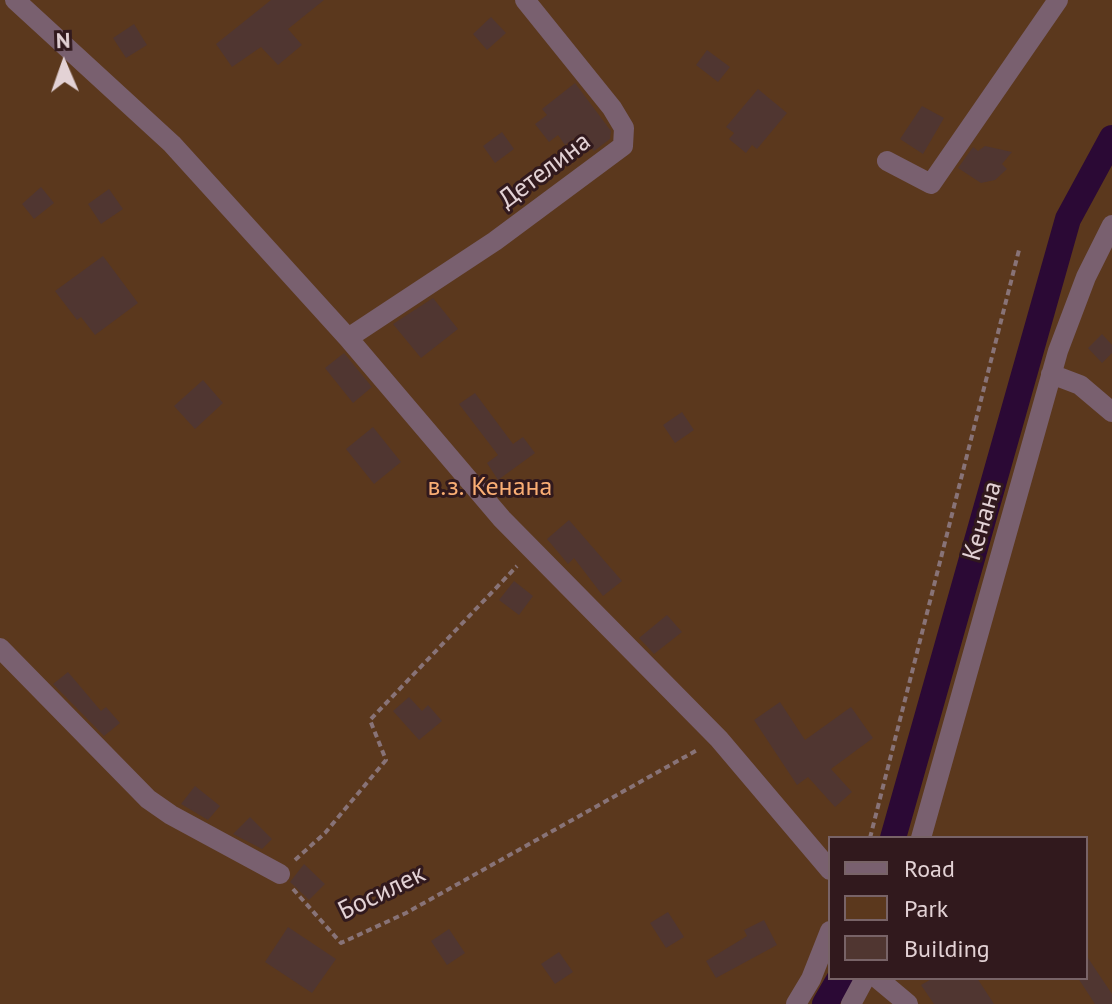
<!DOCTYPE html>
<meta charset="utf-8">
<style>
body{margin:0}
#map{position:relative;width:1112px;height:1004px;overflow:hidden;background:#3b2227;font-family:"PT Sans",sans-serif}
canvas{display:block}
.legend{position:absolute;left:828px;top:836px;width:260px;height:144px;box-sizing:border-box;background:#31191d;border:2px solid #786367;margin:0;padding:10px 14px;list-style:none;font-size:24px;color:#e3d2d5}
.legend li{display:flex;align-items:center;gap:16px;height:40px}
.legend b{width:40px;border:2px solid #786367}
.north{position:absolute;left:24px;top:24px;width:80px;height:80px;-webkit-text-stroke:6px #31191d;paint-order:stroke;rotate:358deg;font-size:22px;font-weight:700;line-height:32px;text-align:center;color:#e3d2d5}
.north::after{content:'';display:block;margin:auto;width:28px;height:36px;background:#e3d2d5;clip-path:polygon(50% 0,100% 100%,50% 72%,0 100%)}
</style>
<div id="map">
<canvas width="1112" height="1004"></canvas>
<ul class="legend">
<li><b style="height:10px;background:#79606f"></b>Road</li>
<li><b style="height:22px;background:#5b381d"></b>Park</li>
<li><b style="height:22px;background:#503631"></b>Building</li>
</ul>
<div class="north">N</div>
</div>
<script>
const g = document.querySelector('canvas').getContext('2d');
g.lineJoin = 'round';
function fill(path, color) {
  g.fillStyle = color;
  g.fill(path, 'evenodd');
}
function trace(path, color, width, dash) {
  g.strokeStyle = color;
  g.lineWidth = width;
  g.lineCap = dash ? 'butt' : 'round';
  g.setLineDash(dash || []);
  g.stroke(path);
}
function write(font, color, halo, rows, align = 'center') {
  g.font = font + ' "PT Sans",sans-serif';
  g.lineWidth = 6;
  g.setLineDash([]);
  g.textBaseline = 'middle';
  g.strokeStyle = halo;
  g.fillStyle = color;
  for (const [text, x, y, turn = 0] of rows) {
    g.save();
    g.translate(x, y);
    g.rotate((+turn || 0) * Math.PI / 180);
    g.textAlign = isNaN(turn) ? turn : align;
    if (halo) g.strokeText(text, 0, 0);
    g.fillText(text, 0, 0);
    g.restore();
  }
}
const green = new Path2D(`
 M0,0H1112V1004H0ZM830,838H1086V978H830Z`);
const canal = new Path2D(`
 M893,838L1068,219L1112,138
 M825,1004L840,978`);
const building = new Path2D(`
 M271,0H324L288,29L302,45L278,65L261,47L232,67L216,44Z
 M491,17L506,33L487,50L473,34Z
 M134,24L147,45L126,58L113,38Z
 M707,50L730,67L718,82L696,65Z
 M575,83L611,131L610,139L594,151L580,134L565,145L558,135L549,142L535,124L547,115L542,109Z
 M758,89L787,113L757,149L752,145L746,153L729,139L734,133L726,127Z
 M922,106L944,118L923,154L900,139Z
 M502,132L514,149L495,163L483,146Z
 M985,146L1012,152L1002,164L1007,169L995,180L981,183L958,168L973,147L978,151Z
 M41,187L54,203L34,219L22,204Z
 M109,189L123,209L101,224L88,204Z
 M103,256L138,303L95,335L81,317L77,320L55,291Z
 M433,298L458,329L421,358L393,324Z
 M1102,334L1112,345V353L1102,363L1088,348Z
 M344,353L372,387L353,403L325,368Z
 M203,380L223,403L195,429L174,406Z
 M475,393L513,444L523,437L535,453L498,480L487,463L498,455L459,404Z
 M682,412L694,430L675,443L663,425Z
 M373,427L401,462L374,484L346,449Z
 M569,520L622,581L603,596L574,558L568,564L547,539Z
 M514,581L533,596L519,615L499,600Z
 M667,615L682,632L654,654L639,638Z
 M68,672L101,711L106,707L120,723L104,736L53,684Z
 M409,697L422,711L428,705L442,721L419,740L393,711Z
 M780,702L805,740L851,707L873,738L831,769L852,792L835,807L808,777L797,785L754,720Z
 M195,786L220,806L208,820L181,804Z
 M250,817L272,839L262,849L233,834Z
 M304,864L325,884L309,900L290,882Z
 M668,912L684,937L666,948L650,923Z
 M764,920L777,945L716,978L706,961L747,936L744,930Z
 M288,927L336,959L312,993L265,962Z
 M449,929L465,953L447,965L431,941Z
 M559,952L573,972L555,984L541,964Z
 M1086,955L1112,994V1004H1095L1078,978H1086Z
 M933,978H977L994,1004H934L921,985Z`);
const path = new Path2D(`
 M870,838L1019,250
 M295,860L325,833L386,760L370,720L517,566
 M293,889L341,943L406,913L699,749`);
const minor = new Path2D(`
 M15,0L172,144L348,338L502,519L719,739L830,870
 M887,161L931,184L1058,0
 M348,338L495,241L623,146L624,128L612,108L525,0
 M1051,374L1080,385L1112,412
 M0,648L148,799L171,815L280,874
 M921,838L1058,351L1086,277L1112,225
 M877,978L908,1004
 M796,1004L811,979L830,931
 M851,1004L865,978`);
const streetNames = [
 ["Детелина",545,171,-37],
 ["Кенана",983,521,-74],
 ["Босилек",382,893,-26]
];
const parkNames = [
 ["в.з. Кенана",490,488]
];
fill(green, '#5b381d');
trace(canal, '#2b0935', 26);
fill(building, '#503631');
trace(path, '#887377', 4, [6, 4]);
trace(minor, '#79606f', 20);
write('26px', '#e3d2d5', '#31191d', streetNames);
write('26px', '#faae74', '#31191d', parkNames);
</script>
